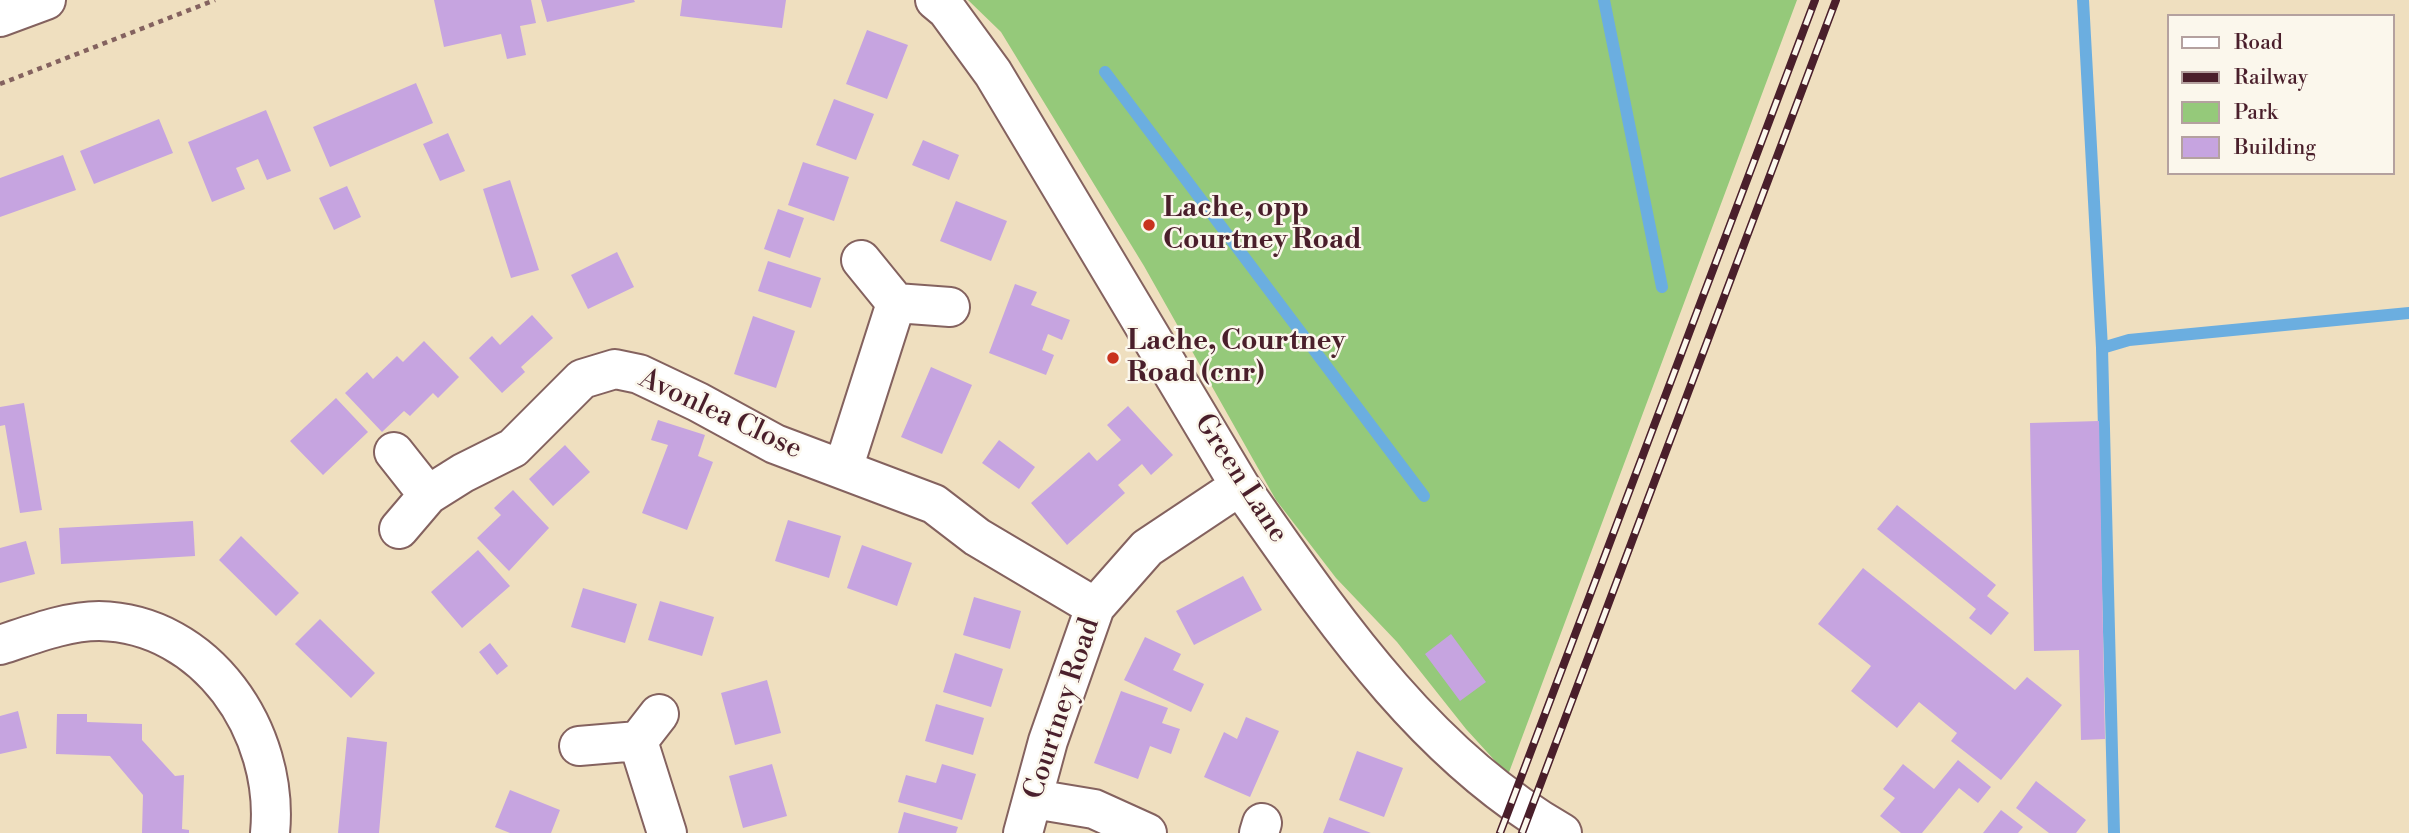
<!DOCTYPE html>
<style>
body{margin:0}
#map{position:relative;width:2409px;height:833px;overflow:hidden;background:#efdfbf;font-family:"Libre Bodoni",serif}
canvas{display:block}
.legend{position:absolute;left:2167px;top:14px;width:228px;height:161px;box-sizing:border-box;background:#fbf7ec;border:2px solid #b4a19f;margin:0;padding:9px 12px;list-style:none;font-size:21px;color:#4a1f2b}
.legend li{display:flex;align-items:center;gap:14px;height:35px}
.legend b{width:35px;border:2px solid #b4a19f}
</style>
<div id="map">
<canvas width="2409" height="833"></canvas>
<ul class="legend">
<li><b style="height:9px;background:#fff"></b>Road</li>
<li><b style="height:9px;background:#4a1f2b"></b>Railway</li>
<li><b style="height:19px;background:#95c97a"></b>Park</li>
<li><b style="height:19px;background:#c6a4e0"></b>Building</li>
</ul>
</div>
<script>
const g = document.querySelector('canvas').getContext('2d');
g.lineJoin = 'round';
function fill(path, color) {
  g.fillStyle = color;
  g.fill(path, 'evenodd');
}
function trace(path, color, width, dash) {
  g.strokeStyle = color;
  g.lineWidth = width;
  g.lineCap = dash ? 'butt' : 'round';
  g.setLineDash(dash || []);
  g.stroke(path);
}
function write(font, color, halo, rows, align = 'center') {
  g.font = font + ' "Libre Bodoni",serif';
  g.lineWidth = 5;
  g.setLineDash([]);
  g.textBaseline = 'middle';
  g.strokeStyle = halo;
  g.fillStyle = color;
  for (const [text, x, y, turn = 0] of rows) {
    g.save();
    g.translate(x, y);
    g.rotate((+turn || 0) * Math.PI / 180);
    g.textAlign = isNaN(turn) ? turn : align;
    if (halo) g.strokeText(text, 0, 0);
    g.fillText(text, 0, 0);
    g.restore();
  }
}
const green = new Path2D(`
 M968,0H1797L1508,775L1466,729L1397,642L1336,578L1276,500L1144,266L1001,32Z`);
const stream = new Path2D(`
 M1604,0L1662,287
 M2083,0L2102,348L2114,833
 M1105,72L1424,496
 M2102,348L2129,340L2409,313`);
const building = new Path2D(`
 M434,0H531L536,23L520,26L526,55L507,59L501,34L444,47Z
 M541,0H634L635,2L547,22Z
 M682,0H786L782,28L680,16Z
 M867,30L908,45L887,99L846,84Z
 M416,83L433,123L330,167L313,127Z
 M834,99L874,114L856,160L816,145Z
 M266,110L291,171L267,180L258,159L246,164L236,168L245,189L212,202L188,142Z
 M159,119L173,153L94,184L80,151Z
 M448,133L465,171L440,181L423,144Z
 M923,140L959,155L949,180L912,165Z
 M63,155L76,190L0,217V178Z
 M803,162L849,177L834,221L788,205Z
 M510,180L539,270L511,278L483,189Z
 M347,186L361,217L334,230L319,198Z
 M956,201L1007,221L991,261L940,241Z
 M778,209L804,218L790,258L764,249Z
 M617,252L634,287L588,309L571,275Z
 M768,261L821,278L811,308L758,291Z
 M1015,284L1037,292L1031,305L1070,320L1062,340L1048,334L1042,350L1054,355L1046,375L989,353Z
 M532,315L553,338L521,367L525,372L502,393L469,358L492,336L500,345Z
 M753,316L795,331L776,388L734,374Z
 M424,341L459,377L438,398L433,393L410,416L404,411L382,432L345,393L367,372L373,379L397,356L403,362Z
 M931,367L972,385L942,454L901,437Z
 M336,398L368,432L323,475L290,441Z
 M24,403L42,510L20,513L5,425L0,426V407Z
 M1128,406L1173,455L1151,475L1142,464L1118,485L1125,493L1067,545L1031,503L1089,452L1097,461L1121,440L1107,425Z
 M658,420L705,435L698,456L713,462L687,530L642,513L668,445L651,440Z
 M2099,421L2105,739L2081,740L2079,650L2034,651L2030,423Z
 M999,440L1035,467L1019,489L982,463Z
 M565,445L590,472L553,506L529,479Z
 M513,490L549,528L509,571L477,538L501,515L494,508Z
 M1897,505L1996,585L1987,596L2009,613L1991,635L1969,618L1976,609L1877,529Z
 M788,520L841,536L829,578L775,561Z
 M193,521L195,556L61,564L59,528Z
 M241,536L299,593L276,616L219,560Z
 M26,541L35,574L0,583V548Z
 M862,545L912,563L897,606L847,588Z
 M478,550L510,586L462,628L431,592Z
 M1863,568L2015,690L2027,677L2062,705L2001,780L1951,741L1957,733L1919,702L1897,728L1851,691L1871,666L1818,624Z
 M1243,576L1262,610L1194,645L1176,611Z
 M583,588L637,604L625,643L571,627Z
 M974,597L1021,611L1010,649L963,635Z
 M660,601L714,617L702,656L648,640Z
 M320,619L375,673L351,698L295,644Z
 M1451,634L1486,682L1460,701L1425,654Z
 M1145,637L1181,654L1173,670L1204,684L1191,712L1124,680Z
 M490,643L508,666L497,675L479,652Z
 M955,653L1003,669L991,707L943,692Z
 M767,680L781,733L735,745L721,693Z
 M1121,691L1168,708L1162,723L1180,729L1171,754L1150,746L1138,779L1094,763Z
 M936,704L984,718L973,755L925,741Z
 M18,711L27,748L0,754V716Z
 M57,714H87V722L142,724V740L175,776L184,775L182,829L189,830V833H142L143,795L110,756L56,754Z
 M1246,717L1279,731L1250,797L1204,777L1224,732L1237,739Z
 M347,737L387,742L379,833H338Z
 M1357,751L1403,768L1384,817L1339,800Z
 M1958,760L1991,787L1978,803L1959,788L1922,833H1901L1880,816L1895,798L1883,789L1903,764L1934,789Z
 M772,764L787,816L743,828L729,776Z
 M942,764L976,774L962,820L898,802L906,775L936,783Z
 M2036,781L2086,820L2076,833H2049L2016,808Z
 M510,790L560,810L551,833H510L495,827Z
 M2001,810L2023,827L2018,833H1983Z
 M904,812L958,827L956,833H898Z
 M1329,817L1371,833H1323Z`);
const path = new Path2D(`
 M0,84L215,0`);
const minor = new Path2D(`
 M935,0L947,10L993,73L1240,486C1330,614 1423,754 1562,833
 M0,17L46,0
 M896,303L950,307
 M394,452L428,495
 M843,469L896,303L861,260
 M399,529L428,495L463,473L513,448L582,379L615,369L639,374L698,402L775,444L934,504L977,537L1095,607
 M0,645C31,635 66,621 99,621C207,623 280,732 270,833
 M638,741L667,833
 M579,746L638,741L659,714
 M1034,799L1094,809L1147,833
 M1023,833L1048,741L1095,607L1147,548L1240,486
 M1259,833L1262,823`);
const rail = new Path2D(`
 M1500,833L1815,0
 M1522,833L1836,0`);
const markers = [
 [1149,225,7,"#c8321e"],
 [1113,358,7,"#c8321e"]
];
const poiNames = [
 ["Lache, opp",1163,209],
 ["Courtney Road",1163,241],
 ["Lache, Courtney",1127,342],
 ["Road (cnr)",1127,374]
];
const streetNames = [
 ["Avonlea Close",720,415,25],
 ["Green Lane",1240,479,57],
 ["Courtney Road",1063,709,-72]
];
fill(green, '#95c97a');
trace(stream, '#6baee0', 12);
fill(building, '#c6a4e0');
trace(minor, '#84625f', 42);
trace(path, '#84625f', 4.5, [5, 5]);
trace(minor, '#fff', 38);
trace(rail, '#4a1f2b', 8);
trace(rail, '#fbf7ec', 5, [16]);
for (const [x, y, r, color] of markers) {
  const dot = new Path2D();
  dot.arc(x, y, r, 0, 2 * Math.PI);
  g.fillStyle = color;
  g.fill(dot);
  trace(dot, '#fbf7ec', 2.5);
}
write('bold 28px', '#4a1f2b', '#fbf7ec', poiNames, 'left');
write('28px', '#4a1f2b', '#fbf7ec', streetNames);
</script>
